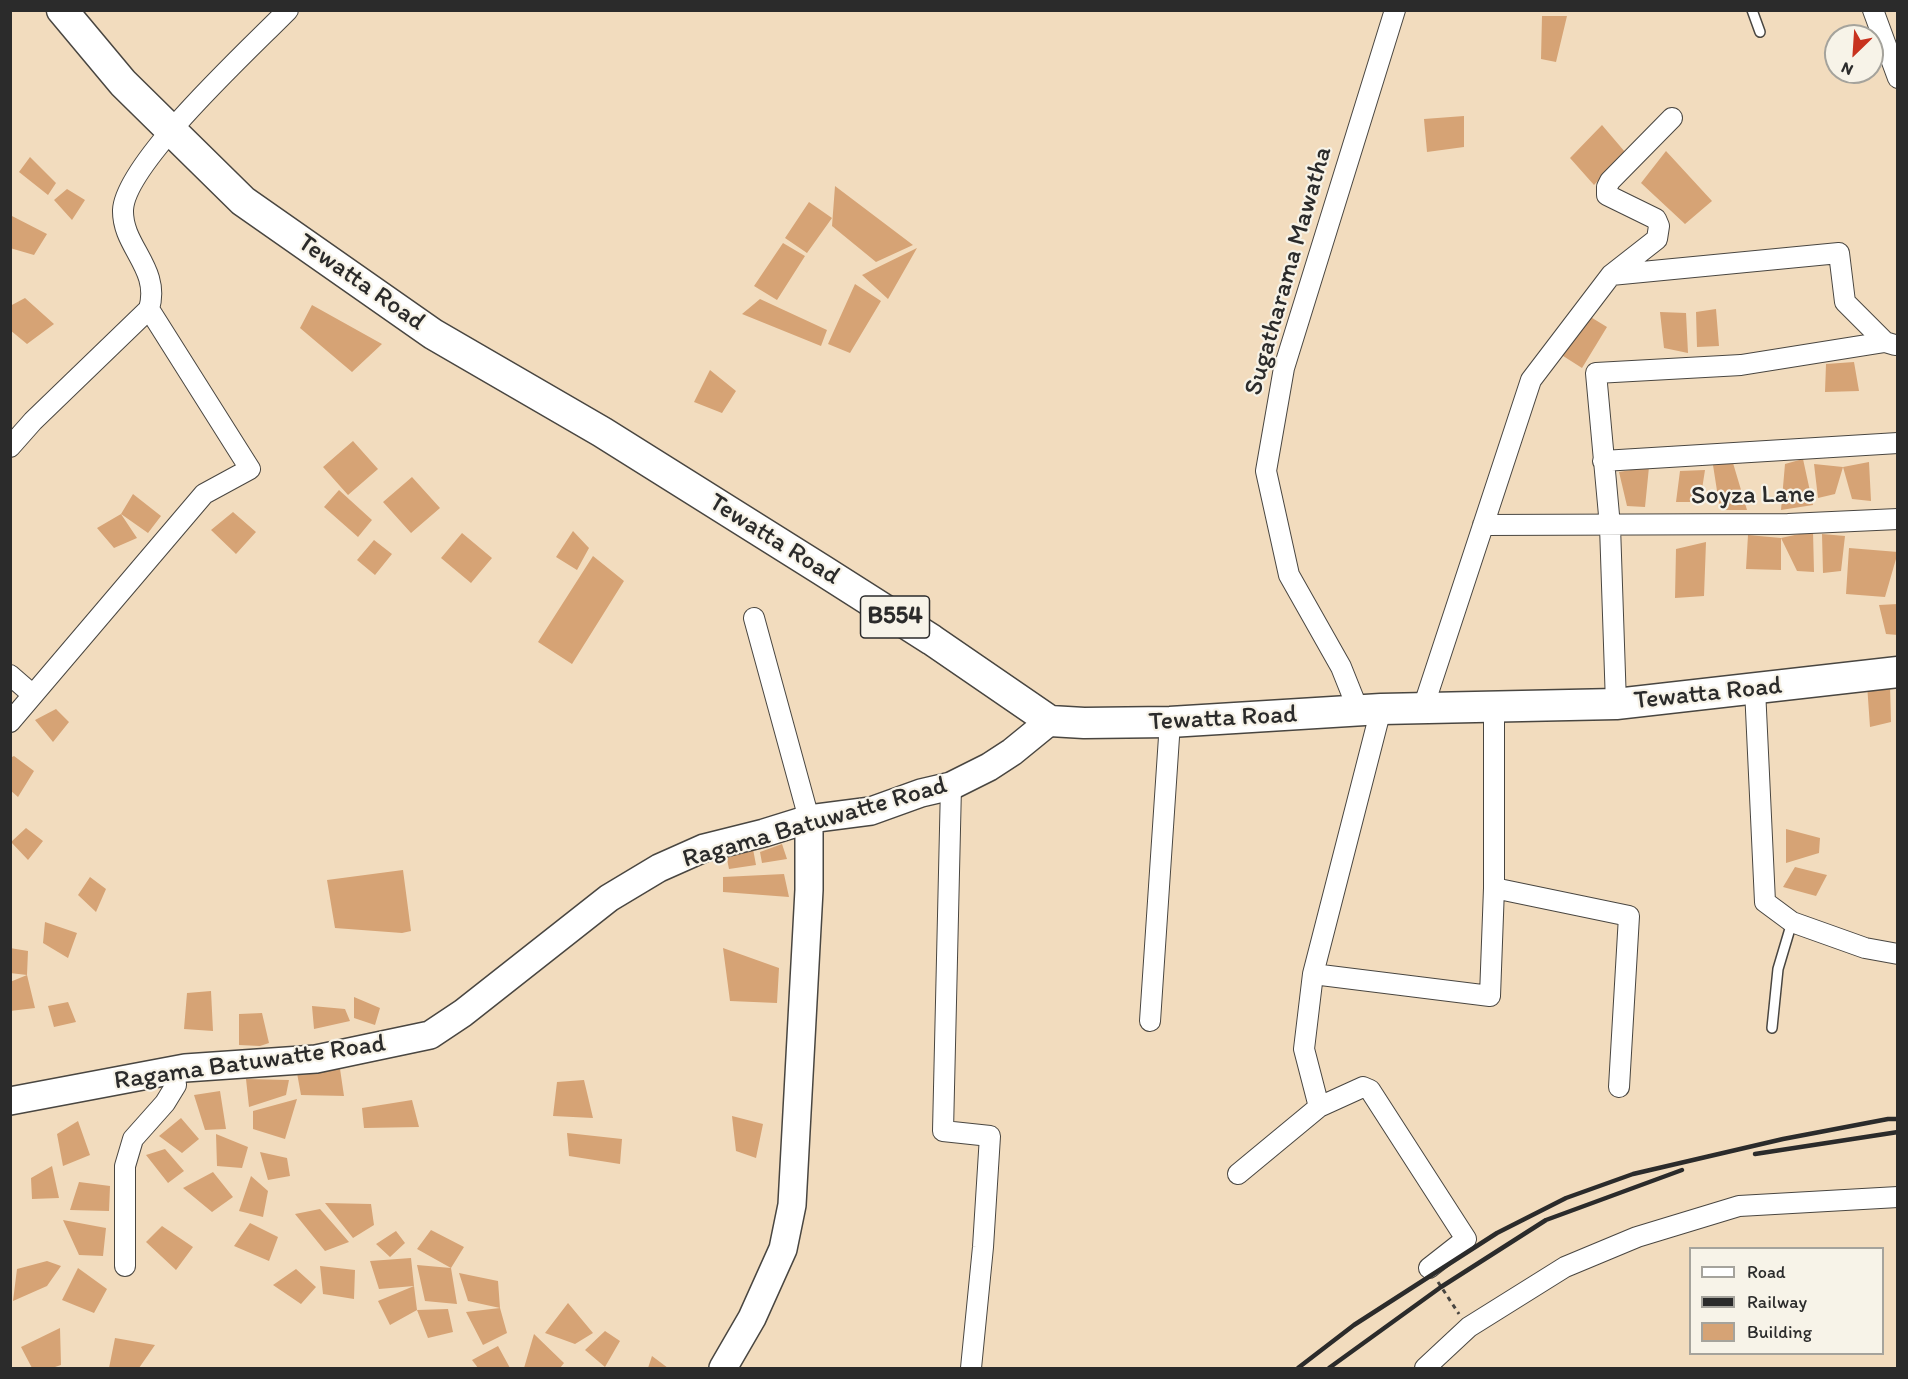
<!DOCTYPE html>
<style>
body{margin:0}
#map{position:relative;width:1908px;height:1379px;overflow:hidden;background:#f2dcbe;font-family:Itim,sans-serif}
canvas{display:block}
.frame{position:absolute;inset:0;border:12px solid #2b2b2b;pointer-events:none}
.legend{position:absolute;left:1689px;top:1247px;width:195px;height:108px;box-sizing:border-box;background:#f7f3e8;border:2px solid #a5a39c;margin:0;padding:8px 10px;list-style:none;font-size:18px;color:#2b2b2b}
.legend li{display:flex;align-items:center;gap:12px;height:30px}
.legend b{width:30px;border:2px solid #a5a39c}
.north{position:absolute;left:1824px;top:24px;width:60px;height:60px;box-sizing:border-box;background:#f7f3e8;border:2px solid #a5a39c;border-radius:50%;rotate:205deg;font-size:16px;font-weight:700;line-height:24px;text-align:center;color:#2b2b2b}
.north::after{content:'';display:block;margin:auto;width:21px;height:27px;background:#c8321e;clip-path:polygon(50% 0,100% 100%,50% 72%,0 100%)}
</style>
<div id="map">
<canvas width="1908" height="1379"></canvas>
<div class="frame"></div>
<ul class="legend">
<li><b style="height:8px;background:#fff"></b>Road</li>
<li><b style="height:8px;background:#2b2b2b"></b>Railway</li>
<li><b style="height:16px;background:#d6a375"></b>Building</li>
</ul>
<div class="north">N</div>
</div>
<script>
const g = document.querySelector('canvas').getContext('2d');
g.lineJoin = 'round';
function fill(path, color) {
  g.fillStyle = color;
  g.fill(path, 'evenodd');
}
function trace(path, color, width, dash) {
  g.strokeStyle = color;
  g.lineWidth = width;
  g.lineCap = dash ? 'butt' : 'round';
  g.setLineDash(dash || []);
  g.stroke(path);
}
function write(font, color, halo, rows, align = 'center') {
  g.font = font + ' Itim,sans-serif';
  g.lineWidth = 4.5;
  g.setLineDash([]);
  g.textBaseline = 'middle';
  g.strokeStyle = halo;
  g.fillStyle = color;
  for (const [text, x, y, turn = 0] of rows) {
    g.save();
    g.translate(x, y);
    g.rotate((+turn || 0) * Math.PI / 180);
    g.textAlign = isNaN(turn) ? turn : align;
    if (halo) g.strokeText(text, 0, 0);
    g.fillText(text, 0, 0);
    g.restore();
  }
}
const building = new Path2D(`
 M1542,16H1567L1556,62L1541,59Z
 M1464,116V147L1427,152L1424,119Z
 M1602,125L1625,152L1594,185L1570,158Z
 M1666,151L1712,201L1685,224L1641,183Z
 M30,157L56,183L48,195L19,172Z
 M835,186L913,245L876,262L832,226Z
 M67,189L85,200L72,220L54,200Z
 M809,202L832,218L807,253L785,238Z
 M10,215L47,234L34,255L10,248Z
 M783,243L805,256L777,300L754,286Z
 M917,248L888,299L862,275Z
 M855,284L881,301L850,353L828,344Z
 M25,298L54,324L27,344L10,330V306Z
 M760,299L827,330L821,346L742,314Z
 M312,305L382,344L352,372L300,328Z
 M1716,309L1719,346L1697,347L1696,312Z
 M1660,312L1686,313L1688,353L1664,348Z
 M1584,313L1607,327L1582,368L1560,354Z
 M1854,362L1859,391L1825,392L1826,364Z
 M710,370L736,391L722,413L694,402Z
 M353,441L378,469L348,495L323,467Z
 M1803,459L1813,505L1781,510L1785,464Z
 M1869,462L1871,501L1852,499L1843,467L1835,494L1818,498L1814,464L1843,467Z
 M1733,463L1747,510H1720L1713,465Z
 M1649,467L1645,507L1627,506L1619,472Z
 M1705,470L1700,502H1676L1680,471Z
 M412,477L440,508L411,533L383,502Z
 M339,490L372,520L358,537L324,507Z
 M133,494L161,516L148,533L121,514Z
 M233,512L256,532L236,554L211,530Z
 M121,514L137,538L114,548L97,528Z
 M573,531L589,548L577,570L556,557Z
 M1813,531L1814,572L1797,571L1781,538V570L1746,569L1748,535L1781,538Z
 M462,533L492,558L471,583L441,558Z
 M1822,534L1845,536L1841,571L1823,573Z
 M374,540L392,554L375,575L357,560Z
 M1706,542L1704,596L1675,598L1676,549Z
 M1849,548L1898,552L1885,597L1846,594Z
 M593,556L624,581L572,664L538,642Z
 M1898,604V635L1886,634L1879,605Z
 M1867,684L1890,685L1891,722L1870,727Z
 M56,709L69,722L53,742L35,720Z
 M14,756L34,771L18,797L10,790V758Z
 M26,828L43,841L28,860L11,842Z
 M1786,829L1820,838L1819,853L1786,863Z
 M782,844L787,859L762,863L760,852Z
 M753,849L756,865L729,869L726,854Z
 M1795,867L1827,875L1816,896L1783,887Z
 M403,870L411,931L402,933L335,928L327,880Z
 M784,874L789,897L723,892V877Z
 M90,877L106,889L96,912L78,895Z
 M45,922L77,933L68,958L43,943Z
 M10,948L28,951L27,975L10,973Z
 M723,948L779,968L777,1003L730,1001Z
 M27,975L35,1008L10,1011V982Z
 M211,991L213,1031L184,1029L187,993Z
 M354,997L380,1008L375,1025L354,1018Z
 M68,1002L76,1022L54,1027L48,1006Z
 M312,1006L345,1009L350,1021L314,1029Z
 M262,1013L269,1043L260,1046L239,1045V1014Z
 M339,1062L344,1096L301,1095L297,1073Z
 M246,1079L289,1080L286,1095L249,1107Z
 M584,1080L593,1118L553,1116L557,1082Z
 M220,1091L226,1129L205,1130L194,1095Z
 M297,1099L285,1139L253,1129V1111Z
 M412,1100L419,1127L364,1128L362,1108Z
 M732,1116L763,1124L756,1158L736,1151Z
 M181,1118L199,1139L182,1153L159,1136Z
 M78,1121L90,1155L63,1166L57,1134Z
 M567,1133L622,1139L620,1164L569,1156Z
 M216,1134L248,1147L242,1168L217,1166Z
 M165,1149L184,1171L168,1183L146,1155Z
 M260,1152L287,1158L290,1176L268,1180Z
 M52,1166L59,1198L32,1199L31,1178Z
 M213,1172L233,1197L212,1212L183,1188Z
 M251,1176L268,1191L263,1217L239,1211Z
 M79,1182L110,1186L109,1211L70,1210Z
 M325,1203L371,1204L374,1225L353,1238Z
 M320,1209L349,1242L325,1251L295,1214Z
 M63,1220L106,1228L103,1256L79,1255Z
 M250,1223L278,1237L269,1261L234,1246Z
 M162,1226L193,1247L176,1270L146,1242Z
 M431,1230L464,1247L451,1268L457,1304L425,1301L417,1265L451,1268L417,1249Z
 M396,1231L405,1243L390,1257L376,1244Z
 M411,1258L414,1286L379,1289L370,1261Z
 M47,1261L61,1266L47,1286L13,1301L17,1269Z
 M320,1266L355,1270L354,1299L323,1294Z
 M78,1268L107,1289L94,1313L62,1300Z
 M296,1269L316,1287L301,1304L273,1285Z
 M459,1273L498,1281L500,1308L468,1301Z
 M414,1286L417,1310L390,1325L378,1301Z
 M568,1303L593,1333L575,1344L545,1333Z
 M500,1308L507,1333L483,1345L466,1312Z
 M448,1309L453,1332L428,1338L417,1310Z
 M60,1328L61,1365L52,1368H32L21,1347Z
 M605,1331L620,1341L605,1367L585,1350Z
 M534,1334L564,1363L560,1368H524Z
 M115,1338L155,1345L139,1368H109Z
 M498,1346L510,1368H478L472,1360Z
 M652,1356L668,1368H648Z`);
const path = new Path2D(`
 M1438,1282L1459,1314`);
const lane = new Path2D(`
 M1752,10L1760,32
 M1772,1028L1778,969L1792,922`);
const street = new Path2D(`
 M1873,10L1898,78
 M1611,275L1657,239L1659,226L1656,219L1607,195V187L1610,181L1672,118
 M10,447L33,421L149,309
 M1603,461L1898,443
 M1483,525L1788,524L1898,519
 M754,618L809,819
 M10,675L33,695
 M1755,689L1765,902L1792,922L1865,948L1898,954
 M1616,704L1610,526L1596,373L1741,365L1885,342L1895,345
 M1494,707V888L1629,916L1619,1087
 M1423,708L1531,380L1611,275L1839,253L1845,302L1885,342
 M1381,709L1313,974L1304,1049L1319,1107L1363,1087L1370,1090L1466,1239L1429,1268
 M1359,712L1341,667L1289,575L1266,471L1284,368L1395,10
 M10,722L204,494L250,469L149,309C161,268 122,247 123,210C125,163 252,47 288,10
 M951,786L943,1131L990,1136L983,1247L971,1368
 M1313,974L1490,996L1494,888
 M1150,1021L1170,722
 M1238,1174L1319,1107
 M125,1266V1166L133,1139L165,1103L176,1085L174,1070
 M1425,1368L1469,1327L1565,1267L1637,1237L1739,1206L1898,1197`);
const secondary = new Path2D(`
 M10,1101L185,1068L316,1059L430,1035L463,1013L609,898L659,868L704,848L764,833L809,819L871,811L921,793L951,786L989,767L1012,752L1050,721
 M723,1368L752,1318L783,1249L792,1205L809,890V819`);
const primary = new Path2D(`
 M62,10L123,83L243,201L433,334L602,432L822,570L932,640L1050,721L1084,723L1170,722L1381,709L1616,704L1898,672`);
const rail = new Path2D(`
 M1755,1154L1898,1132
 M1298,1368L1354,1325L1497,1233L1566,1198L1633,1174L1783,1139L1888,1119H1898
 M1329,1368L1441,1287L1546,1220L1682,1170`);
const shields = [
 [895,617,69]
];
const shieldNames = [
 ["B554",895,617]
];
const streetNames = [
 ["Sugatharama Mawatha",1289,271,-74],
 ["Tewatta Road",361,283,35],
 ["Soyza Lane",1753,496,-1],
 ["Tewatta Road",774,540,32],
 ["Tewatta Road",1708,694,-6],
 ["Tewatta Road",1223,719,-3],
 ["Ragama Batuwatte Road",815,823,-16],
 ["Ragama Batuwatte Road",250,1063,-8]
];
fill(building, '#d6a375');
trace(lane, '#494641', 12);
trace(street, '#494641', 22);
trace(secondary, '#494641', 30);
trace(primary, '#494641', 33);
trace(path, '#494641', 3, [4.5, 4.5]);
trace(lane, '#fff', 9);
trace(street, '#fff', 20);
trace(secondary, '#fff', 27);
trace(primary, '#fff', 30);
trace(rail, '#2b2b2b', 4.5);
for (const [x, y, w] of shields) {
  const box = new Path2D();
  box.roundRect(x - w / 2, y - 21, w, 42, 4.5);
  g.fillStyle = '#f7f3e8';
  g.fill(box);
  trace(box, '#2b2b2b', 1.5);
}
write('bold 24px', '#2b2b2b', null, shieldNames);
write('26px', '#2b2b2b', '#f7f3e8', streetNames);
</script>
